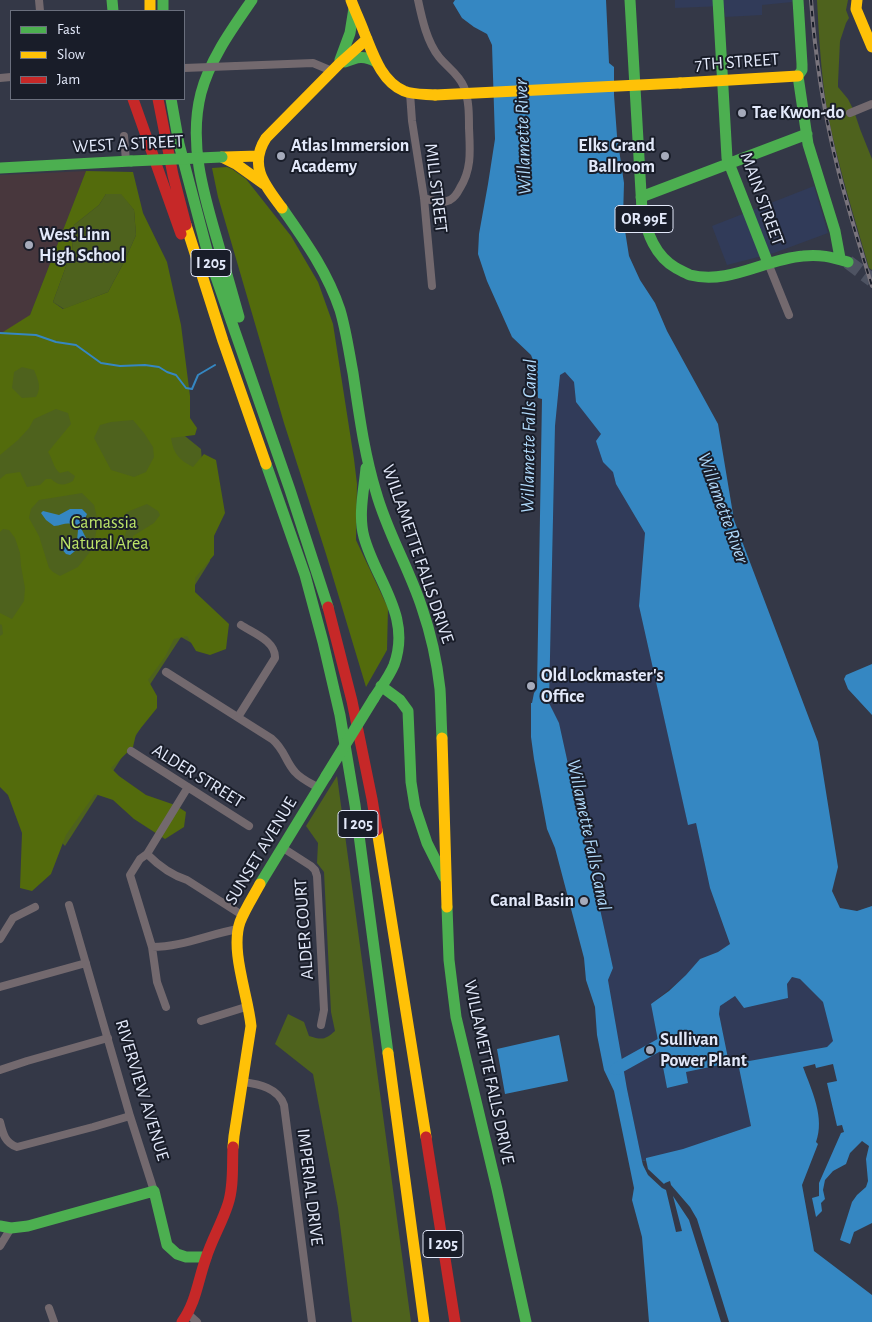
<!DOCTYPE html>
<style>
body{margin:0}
#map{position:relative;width:872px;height:1322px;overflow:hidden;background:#343847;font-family:"Alegreya Sans",sans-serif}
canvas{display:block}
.legend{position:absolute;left:10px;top:10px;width:175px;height:90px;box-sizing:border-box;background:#191d29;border:1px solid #6a6f7d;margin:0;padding:6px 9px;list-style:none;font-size:15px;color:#e3e9fa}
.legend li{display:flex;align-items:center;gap:10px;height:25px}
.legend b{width:25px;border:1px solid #6a6f7d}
</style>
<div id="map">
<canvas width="872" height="1322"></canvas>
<ul class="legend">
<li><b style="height:6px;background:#4caf50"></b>Fast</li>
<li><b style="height:6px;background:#ffc107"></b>Slow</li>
<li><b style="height:6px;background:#c62828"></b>Jam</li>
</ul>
</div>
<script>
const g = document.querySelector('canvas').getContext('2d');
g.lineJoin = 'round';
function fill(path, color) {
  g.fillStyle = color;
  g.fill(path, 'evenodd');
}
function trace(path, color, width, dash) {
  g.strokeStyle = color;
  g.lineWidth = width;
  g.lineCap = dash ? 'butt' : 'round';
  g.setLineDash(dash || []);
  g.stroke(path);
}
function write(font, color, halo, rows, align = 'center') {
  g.font = font + ' "Alegreya Sans",sans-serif';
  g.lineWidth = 4;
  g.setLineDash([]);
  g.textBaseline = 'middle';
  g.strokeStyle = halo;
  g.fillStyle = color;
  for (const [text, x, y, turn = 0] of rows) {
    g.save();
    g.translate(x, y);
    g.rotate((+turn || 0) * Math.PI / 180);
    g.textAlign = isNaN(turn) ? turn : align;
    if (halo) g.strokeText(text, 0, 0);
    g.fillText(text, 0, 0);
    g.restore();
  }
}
const built = new Path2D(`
 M675,0H792V2L762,5V15L725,17L724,6L675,8Z
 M814,186L828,233L774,253L727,265L712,226Z
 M565,372L574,382L576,402L601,434L603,462L613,472L616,484L645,533L639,606L688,824L696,823L710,888L730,945L718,952L700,959L687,975L651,1004L667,1088L688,1083L686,1072L729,1062L719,1014L720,1006L735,996L744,1008L788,998L787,984L792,977L800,979L823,1002L834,1041L827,1047L738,1063L751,1126L683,1149L646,1158V1160L642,1161L628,1094L608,980L613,968L559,723L549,704L555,426L560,374Z`);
const education = new Path2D(`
 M86,171L21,338L0,332V175Z`);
const green = new Path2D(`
 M817,0H848L846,10L849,18L846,23L840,41L838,83V87L848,99L854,111L860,129L872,159V270L869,268C854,216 837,163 827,110C821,73 819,37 817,0Z
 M121,193L134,210L136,235L124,262L108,292L64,309L53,302L72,250L74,225L99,205L106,194Z
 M0,342L175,428L201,449L210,561L190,593L195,645L181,637L136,706L149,715L65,846L0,779Z
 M337,776L411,1322H352L338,1208L313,1074L275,1044L288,1014L304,1022L309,1036C322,1040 325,1040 335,1031L331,1012L324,872L317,863L318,843L306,826Z`);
const forest = new Path2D(`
 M227,167L232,169L246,179L291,236L318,282L333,324L354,459L357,484L356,540L388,608L387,650L366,687L326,554L284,423L218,197L212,168Z
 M86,171L133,172L143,213L167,262L181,325L190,396V418L197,428L195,435L171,438C173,453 179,460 193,467L204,454L216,460L225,513L214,536V555L195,578V592L229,624L226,649L210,655L196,651L187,636L174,639L165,657L148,680L157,696V708L136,734L133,747L111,768L119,776L146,795L175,805L186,812L184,827L165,839L134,819L113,800L95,794L66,835L51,874L32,891L20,888L22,833L8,795L0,787V636L3,634L2,625L0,624V613L12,619L24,601L25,588L21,566L20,553L15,538L9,530L3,529L0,532V479L6,474L20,472L27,487L40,485L46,479H51C59,486 64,486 73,481L75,476L68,471L60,473C53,468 53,459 48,452L71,424L68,413L56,409L34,419L29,428L18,440L0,455V332H3L30,315ZM106,194H121L134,210L136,235L124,262L108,292L63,309L53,302L72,250L74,225L99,205ZM22,367L34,370C38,380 42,387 36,397L22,398L12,388L14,372ZM133,420L144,433L153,447L154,457L146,472L134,477L111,470L94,438L100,425L111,422ZM82,493L94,505L98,522L93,548L78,567L60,576L53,572L49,568L39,536L29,518L31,509L39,500ZM147,504L158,511L160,515L154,523L133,536V544L139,541L143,542L142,546L131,549L125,547L123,540L128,526L125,516L127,512Z`);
const water = new Path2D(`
 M455,0H606L609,63L614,67V95L617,136L624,183L623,218L629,256L640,280L655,303L667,331L718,424L734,520L818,742L838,867L832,891L840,908L857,911L872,906V1223L854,1232L850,1244L840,1240L852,1202L857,1195L866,1187L868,1181L866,1159L869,1146L862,1141L850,1153L846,1164L833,1171L825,1180L823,1190L825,1199L821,1203L822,1211L816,1217L812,1198L819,1196V1183L841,1133L844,1132L842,1125L837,1126L827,1083L837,1081L833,1064L816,1068L815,1064L803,1067C812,1091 825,1118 816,1142L818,1144L802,1185L814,1251L872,1295V1322H649L642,1237L632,1200L634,1188L614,1091L604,1070L597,1035L595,1007L586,980L584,958L555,848L547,829L534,759L531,737V703H532L534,693L537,689L542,399L538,398L537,370L531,355L512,337L487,281L478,254L479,234L488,184L495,139L492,45L487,34L474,27L462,18L453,3ZM565,372L574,382L576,402L601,434L596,441L603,462L613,472L616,484L645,533L639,606L688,825L696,823L710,888L730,944L718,952L700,959L686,975L669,991L651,1004L667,1088L688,1083L686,1072L729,1063L719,1014L720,1006L735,996L744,1008L788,998L787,984L792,977L800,979L823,1002L833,1041L827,1047L738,1063L751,1126L683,1149L646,1158V1160L642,1161L627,1089L608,980L613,968L559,723L549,703L555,426L560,375Z
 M70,509H82L87,514L81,528L86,538L85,543L70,555L66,554L60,547L62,545H67L77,541L78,530C70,519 65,525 54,526L46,520L41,513L43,511L59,515Z
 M872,664V715L848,689L844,679L846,675Z
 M559,1035L568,1081L505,1094L497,1049Z`);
const pier = new Path2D(`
 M646,1160L648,1169L664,1184L665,1183L670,1181L671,1185L690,1207L697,1219L729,1322H721L689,1220L673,1196L682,1231L676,1232L666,1190L662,1188L648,1175L643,1165L642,1161Z`);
const stream = new Path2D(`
 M0,333L36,335L56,342L76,345L101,363L120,366L145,365L159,367L167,372L176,375L186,388L192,389L198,375L215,365`);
const river = new Path2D(`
 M616,1069L661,1044L670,1034`);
const highwayTunnel = new Path2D(`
 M848,262L872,280`);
const street = new Path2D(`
 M39,0L40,11
 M418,0C422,19 427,42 439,57C447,67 459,74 464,87C469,100 469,114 469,128C470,150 472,169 460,188C458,192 454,198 450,200C441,204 433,201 424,198
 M236,66L313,63L332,71
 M0,78L11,77
 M410,93L412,121L424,198L432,286
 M850,113L872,104
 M124,136L126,161
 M768,263L789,315
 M166,672L272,739C285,750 285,761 295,772C301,779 310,783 319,788
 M238,717L275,658C276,641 253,633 241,625
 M131,751L249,826
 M283,848L311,866L315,870L317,876L324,1010L321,1025
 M147,854C159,866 171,875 187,880L242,915
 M69,905L130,1116L154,1191
 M0,939L13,918L35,907
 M152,947C182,947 209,934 238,929
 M0,987L86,963
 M166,1007L157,982L152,947L130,875L140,859L147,854L188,787
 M201,1021L249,1006
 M0,1070L27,1061L108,1038
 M243,1082C259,1084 278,1088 284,1105L312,1322
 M0,1122C3,1134 5,1143 17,1147L93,1127L130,1116
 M0,1246L11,1228
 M49,1308L54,1322
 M188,1314L197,1322`);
const fast = new Path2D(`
 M112,0L113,11
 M163,0V11
 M630,0L642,210C647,233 655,256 676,268C680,270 685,273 690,275C729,285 765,259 803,256C820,254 831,257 848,262
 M718,0L727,158L768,263
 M798,0L802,64V70L798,76L808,144L835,231L840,258
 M340,60L350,33L354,8
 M345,62C357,57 364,55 376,62
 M171,99L179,144L208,254L290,490L328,607
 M0,168L131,161
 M641,197L807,134
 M282,208C305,241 327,271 340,310C346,330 349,352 353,373C359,413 364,453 376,492C387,532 409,568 422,608C431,634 437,662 440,689C441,705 441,722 442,738
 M239,317C232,293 225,268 218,243C204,195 188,144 201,93C210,59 232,29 252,0
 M266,464L305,575L323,642L340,715L355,805L388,1053
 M366,468C364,490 358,515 364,537C376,581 412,616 394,665C389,677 381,687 374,698
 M381,686L400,700L408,711L411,782L415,807L427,843L444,877
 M260,884L326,776
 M447,907L449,960L456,1017L497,1189L526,1322
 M0,1226L11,1228L28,1226L154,1191L167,1245L177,1254L186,1257H206`);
const slow = new Path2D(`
 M150,0V11
 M351,0C355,11 360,21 364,32C373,54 381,81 404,91C414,95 425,94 435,95
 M857,0L856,9L872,47
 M680,83L798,76
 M222,157L236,164L264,184
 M225,157L258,156
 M282,208C265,185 248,166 266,138L339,64L367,39
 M186,225L223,341L266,464
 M442,738L447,907
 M377,830L426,1137
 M388,1053L424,1322
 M233,1147L234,1136L251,1026C248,995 230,951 240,922C245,909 253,897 260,884`);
const jam = new Path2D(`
 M133,99L181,234
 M158,99L173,175L186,225
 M328,607L352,701L372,799L377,830
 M426,1137L455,1322
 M182,1322C196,1303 198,1280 206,1258C212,1239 222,1223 228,1204C234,1186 232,1165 233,1147`);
const rail = new Path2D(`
 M811,0C815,54 823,108 836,161C846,203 859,244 872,286`);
const streetBridge = new Path2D(`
 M184,68L236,66`);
const fastBridge = new Path2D(`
 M131,161L222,157
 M326,776L374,698`);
const slowBridge = new Path2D(`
 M435,95L680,83`);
const markers = [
 [742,113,5,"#a6abbb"],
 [281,156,5,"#a6abbb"],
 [665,156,5,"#a6abbb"],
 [29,245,5,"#a6abbb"],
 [531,686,5,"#a6abbb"],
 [584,901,5,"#a6abbb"],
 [650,1050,5,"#a6abbb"]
];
const shields = [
 [644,219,58],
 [211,263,40],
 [358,824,40],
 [443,1244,40]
];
const shieldNames = [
 ["OR 99E",644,219],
 ["I 205",211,263],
 ["I 205",358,824],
 ["I 205",443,1244]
];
const streetNames = [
 ["7TH STREET",737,62,-4],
 ["WEST A STREET",128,144,-3],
 ["MILL STREET",436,188,83],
 ["MAIN STREET",762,199,70],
 ["WILLAMETTE FALLS DRIVE",418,554,71],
 ["ALDER STREET",198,776,32],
 ["SUNSET AVENUE",261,851,-59],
 ["ALDER COURT",304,929,-94],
 ["WILLAMETTE FALLS DRIVE",489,1072,78],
 ["RIVERVIEW AVENUE",142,1090,73],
 ["IMPERIAL DRIVE",310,1187,83]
];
const poiNames = [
 ["Tae Kwon-do",752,113],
 ["Atlas Immersion",291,146],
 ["Academy",291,167],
 ["Elks Grand",655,146,"right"],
 ["Ballroom",655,167,"right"],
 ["West Linn",39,235],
 ["High School",39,256],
 ["Old Lockmaster's",541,676],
 ["Office",541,697],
 ["Canal Basin",574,901,"right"],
 ["Sullivan",660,1040],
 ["Power Plant",660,1061]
];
const parkNames = [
 ["Camassia",104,523],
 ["Natural Area",104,544]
];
const waterNames = [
 ["Willamette River",523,137,-92],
 ["Willamette Falls Canal",529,436,-89],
 ["Willamette River",723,508,70],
 ["Willamette Falls Canal",589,835,78]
];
fill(built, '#313b59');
fill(education, '#48373d');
fill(green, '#4e621d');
fill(forest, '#536b0c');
fill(water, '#3587c2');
fill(pier, '#343847');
trace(stream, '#3587c2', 2);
trace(river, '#3587c2', 12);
trace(highwayTunnel, '#4e5362', 14, [14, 7]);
trace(street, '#73696e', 8);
trace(fast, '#4caf50', 11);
trace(slow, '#ffc107', 11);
trace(jam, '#c62828', 11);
trace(rail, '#79747c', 4);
trace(rail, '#191d29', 2, [5.5]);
trace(streetBridge, '#73696e', 8);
trace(fastBridge, '#4caf50', 11);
trace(slowBridge, '#ffc107', 11);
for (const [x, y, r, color] of markers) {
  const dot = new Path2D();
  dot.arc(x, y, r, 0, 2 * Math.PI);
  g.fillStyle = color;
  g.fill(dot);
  trace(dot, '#191d29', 2);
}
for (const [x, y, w] of shields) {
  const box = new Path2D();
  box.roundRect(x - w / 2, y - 13.5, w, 27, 4);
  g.fillStyle = '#191d29';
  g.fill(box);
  trace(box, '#e3e9fa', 1);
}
write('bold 16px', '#e3e9fa', null, shieldNames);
write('18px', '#e3e9fa', '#191d29', streetNames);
write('bold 18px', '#e3e9fa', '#191d29', poiNames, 'left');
write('18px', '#bce468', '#191d29', parkNames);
write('italic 19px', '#b1dafb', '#191d29', waterNames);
</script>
